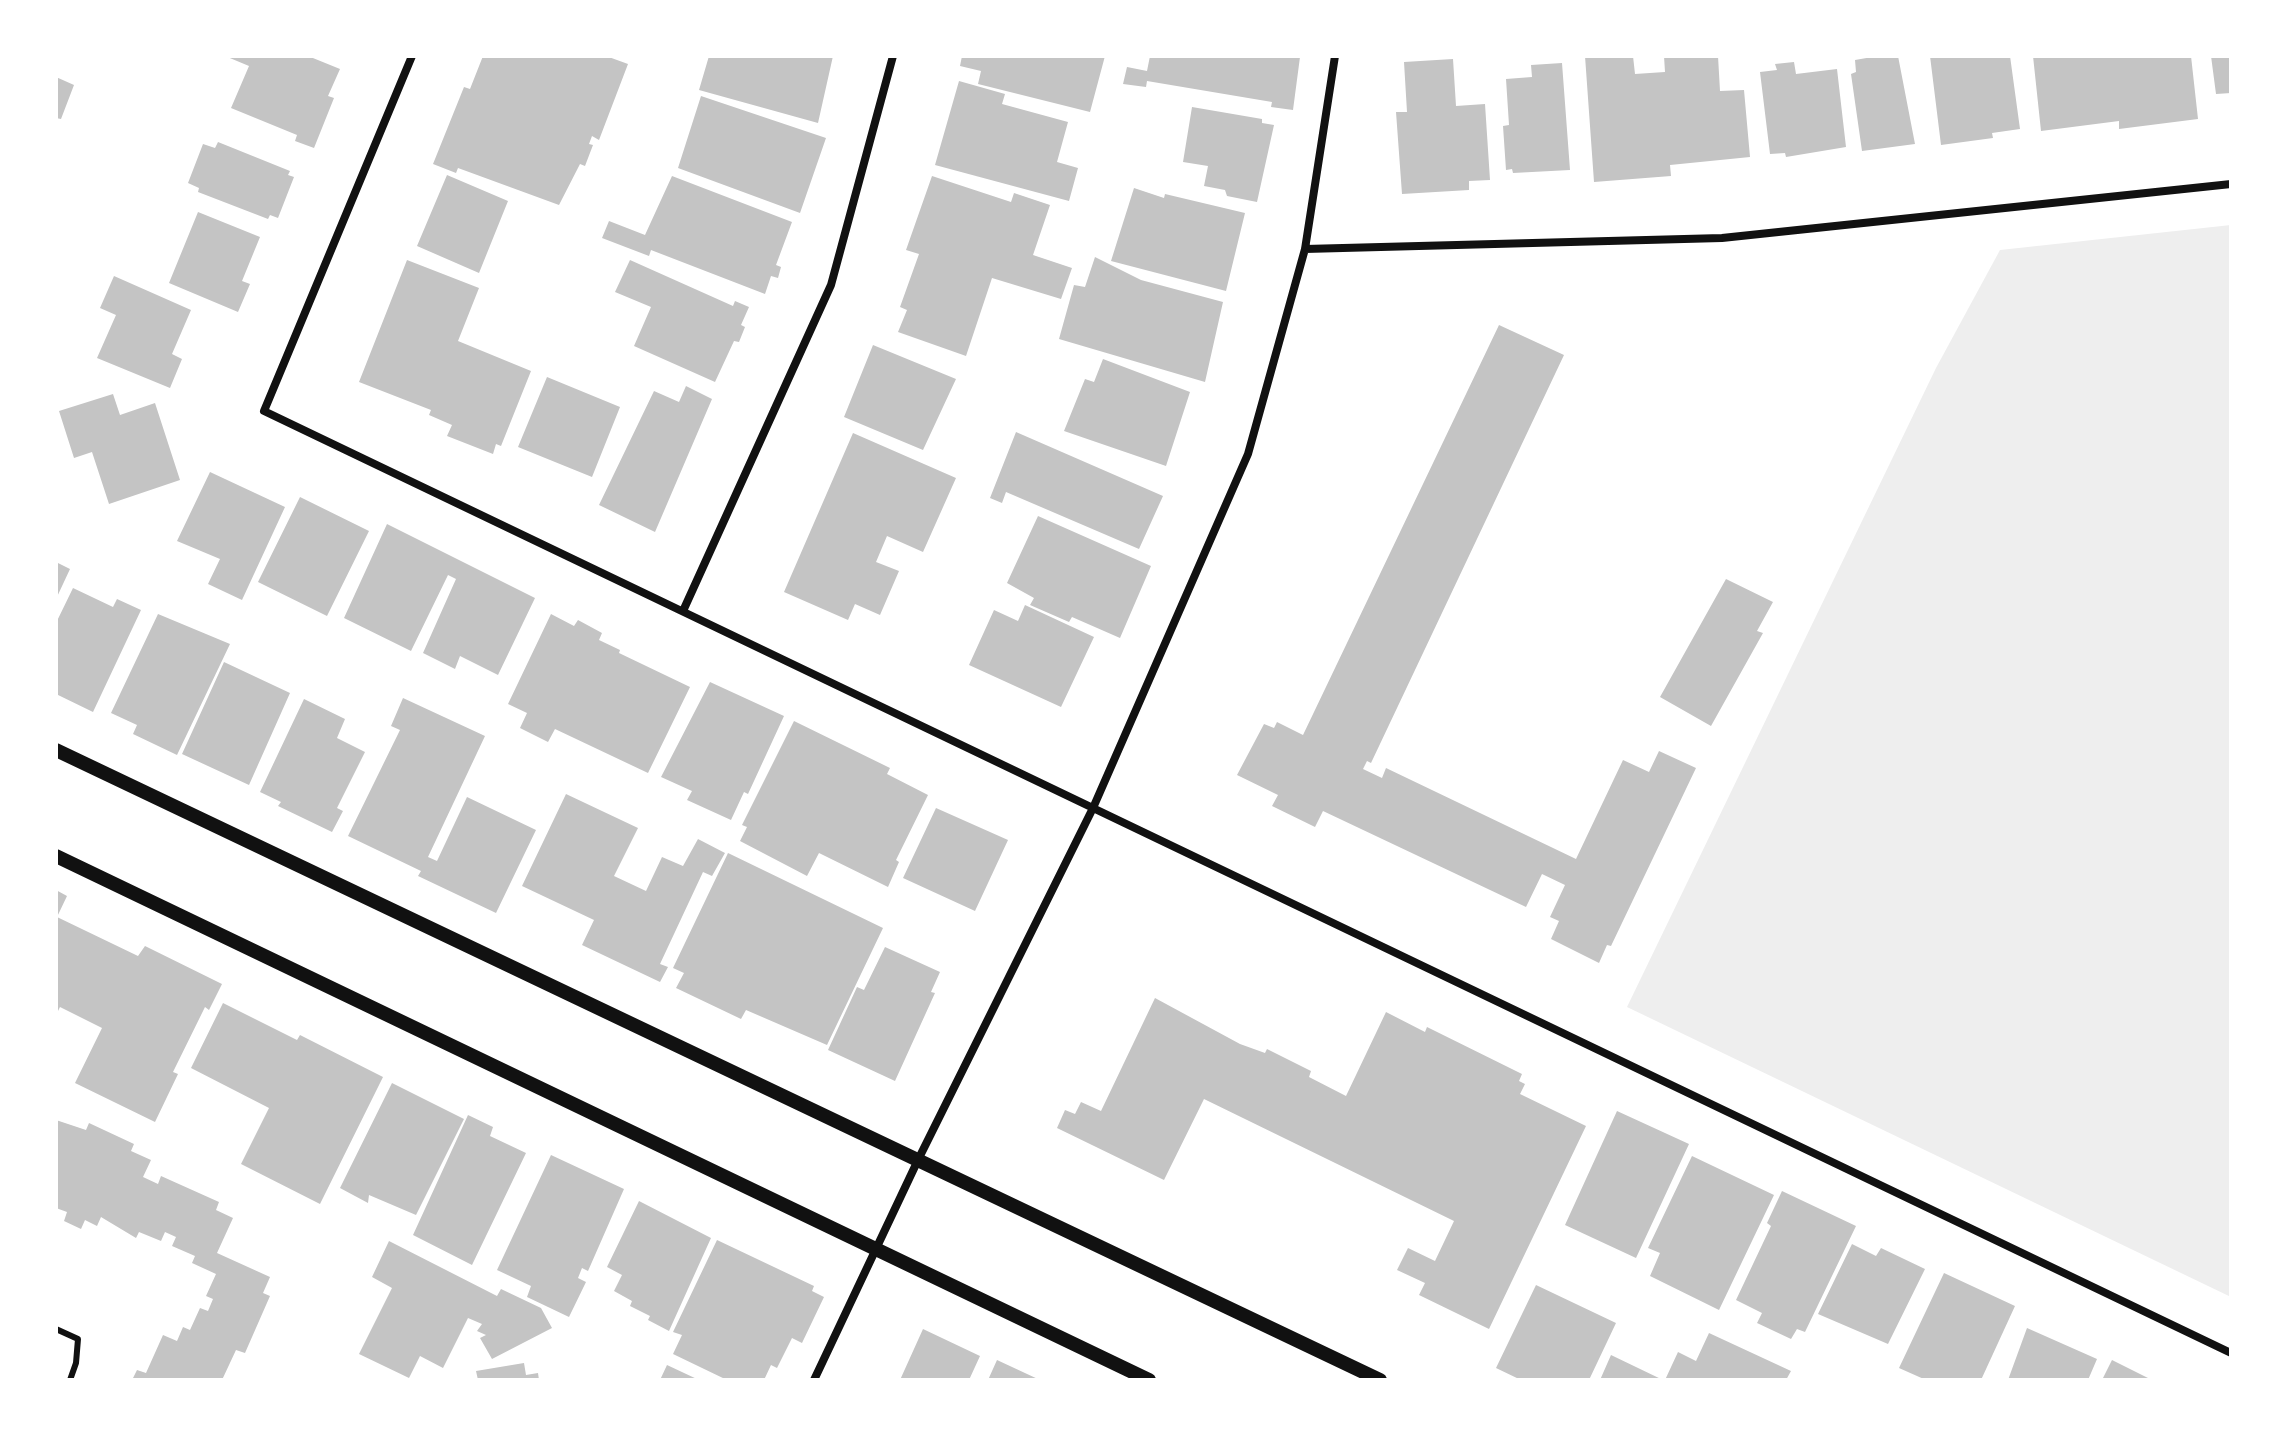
<!DOCTYPE html>
<style>
body{margin:0}
#map{position:relative;width:2287px;height:1436px;overflow:hidden;background:#fff;font-family:Signika,sans-serif}
canvas{display:block}
.frame{position:absolute;inset:0;border:58px solid #fff;pointer-events:none}
</style>
<div id="map">
<canvas width="2287" height="1436"></canvas>
<div class="frame"></div>
</div>
<script>
const g = document.querySelector('canvas').getContext('2d');
g.lineJoin = 'round';
function fill(path, color) {
  g.fillStyle = color;
  g.fill(path, 'evenodd');
}
function trace(path, color, width, dash) {
  g.strokeStyle = color;
  g.lineWidth = width;
  g.lineCap = dash ? 'butt' : 'round';
  g.setLineDash(dash || []);
  g.stroke(path);
}
const green = new Path2D(`
 M2231,225V1297L1627,1007L1936,368L2000,250Z`);
const building = new Path2D(`
 M225,56H308L340,69L328,96L334,98L314,148L295,141L297,135L231,108L249,66Z
 M483,56H606L628,64L599,140L592,136L589,144L593,145L585,166L580,164L559,205L458,168L456,173L433,164L464,87L470,89Z
 M709,56H833L818,123L699,90Z
 M962,56H1105L1090,112L978,84L981,71L960,66Z
 M1150,56L1300,57L1293,110L1271,107L1272,102L1147,81L1146,87L1123,84L1127,67L1147,71Z
 M1585,56H1633L1635,74L1665,72L1664,56H1718L1720,91L1744,90L1750,157L1670,165L1671,176L1594,182Z
 M1878,56H1898L1915,144L1862,151L1851,74L1856,72L1855,60Z
 M1930,56H2010L2020,129L1992,133L1993,138L1941,145Z
 M2033,56H2191L2198,119L2119,129V121L2041,131Z
 M2211,56H2231V93L2216,94Z
 M1453,59L1456,106L1485,104L1490,180L1469,181V190L1402,194L1396,112H1407L1404,62Z
 M1794,62L1796,74L1837,69L1846,147L1786,157L1785,153L1770,154L1760,72L1777,70L1775,64Z
 M1562,63L1570,170L1513,173L1512,169L1506,170L1503,126L1509,125L1506,79L1532,77L1531,65Z
 M56,77L74,85L61,119L56,118Z
 M959,81L1005,94L1002,104L1068,122L1057,162L1078,168L1069,201L935,165Z
 M701,96L826,138L800,213L678,168Z
 M1192,107L1262,119V123L1274,125L1257,202L1227,196L1225,190L1204,186L1208,166L1183,162Z
 M218,142L290,171L288,175L294,177L278,218L270,215L268,219L198,192L199,188L188,183L203,144L215,148Z
 M447,175L508,201L479,273L417,246Z
 M672,176L792,222L776,265L781,267L778,278L771,276L765,294L651,250L649,256L602,238L609,221L645,235Z
 M932,176L1011,202L1014,193L1050,205L1033,255L1072,268L1061,299L992,278L966,356L898,332L907,310L900,307L919,254L906,250Z
 M1134,188L1164,198L1165,194L1245,213L1226,291L1111,261Z
 M198,212L260,237L242,281L250,284L238,312L169,283Z
 M1095,257L1141,280L1223,302L1205,382L1059,339L1074,285L1085,287Z
 M407,260L479,288L458,341L531,371L501,446L496,444L493,454L447,436L452,425L429,415L431,410L359,382Z
 M630,260L733,306L735,301L749,307L741,325L745,327L739,342L734,341L715,382L634,346L651,307L615,292Z
 M114,276L191,310L172,354L182,359L170,388L97,358L116,315L100,308Z
 M1499,325L1564,355L1371,763L1367,761L1363,769L1382,778L1386,768L1576,859L1623,760L1649,772L1659,751L1696,768L1611,946L1607,945L1599,963L1551,939L1559,921L1550,917L1565,885L1542,874L1526,907L1323,811L1315,827L1272,806L1278,795L1237,775L1264,724L1274,728L1277,722L1303,735Z
 M873,345L956,379L923,450L844,417Z
 M1103,359L1190,392L1166,466L1064,431L1085,379L1094,382Z
 M547,377L620,407L592,477L518,447Z
 M686,386L712,399L655,532L599,505L654,391L679,402Z
 M113,394L120,415L155,403L180,480L109,504L92,452L74,458L59,411Z
 M1016,432L1163,496L1139,549L1006,492L1002,503L990,498Z
 M853,433L956,478L923,552L887,536L876,562L899,571L880,615L855,604L848,620L784,592Z
 M210,472L285,507L242,600L208,584L220,559L177,541Z
 M300,497L369,531L327,616L258,582Z
 M1038,516L1151,566L1120,638L1072,617L1069,622L1030,605L1034,598L1007,583Z
 M387,524L535,598L498,675L460,656L455,669L423,653L456,579L448,575L411,651L344,618Z
 M56,562L70,569L56,599Z
 M1726,579L1773,602L1757,631L1763,633L1711,726L1660,697Z
 M73,588L113,607L117,599L141,610L93,712L56,694V623Z
 M1025,605L1094,637L1061,707L969,665L994,610L1018,621Z
 M158,614L230,644L177,755L133,734L137,725L111,713Z
 M551,614L574,626L578,620L602,633L599,640L620,650L619,653L690,687L648,773L555,729L548,742L520,728L527,713L508,704Z
 M224,662L290,693L249,785L182,754Z
 M710,682L784,716L748,794L744,792L731,820L687,800L692,791L661,777Z
 M403,698L485,736L428,857L437,861L467,797L536,830L496,913L418,876L421,871L348,836L400,730L391,726Z
 M304,699L345,719L337,738L365,752L337,808L343,811L332,832L278,806L281,802L260,792Z
 M794,721L890,768L887,774L928,795L896,860L899,862L888,887L819,853L807,876L740,841L747,827L742,825Z
 M566,794L638,828L614,876L646,891L662,857L683,866L698,839L725,853L712,876L703,872L660,964L668,967L660,982L582,945L594,920L522,886Z
 M936,808L1008,840L975,911L903,878Z
 M728,853L883,928L827,1045L746,1010L741,1019L676,988L684,973L673,968Z
 M56,890L67,896L57,917L138,956L145,946L222,984L209,1010L205,1007L173,1072L178,1074L155,1122L75,1083L102,1028L60,1007L56,1015Z
 M885,947L940,972L931,992L935,993L895,1081L828,1050L857,987L864,990Z
 M1155,998L1240,1044L1265,1053L1267,1049L1311,1071L1309,1077L1346,1096L1386,1012L1425,1032L1427,1027L1522,1074L1519,1081L1525,1084L1520,1094L1586,1126L1489,1329L1419,1295L1425,1283L1397,1270L1408,1248L1435,1261L1454,1221L1204,1099L1164,1180L1057,1128L1065,1110L1075,1114L1081,1102L1101,1111Z
 M223,1003L297,1040L300,1035L383,1077L320,1204L241,1164L269,1108L191,1068Z
 M392,1083L464,1119L416,1215L369,1195L368,1203L340,1188Z
 M1617,1111L1689,1144L1636,1258L1565,1225Z
 M468,1115L493,1127L490,1136L526,1153L472,1265L413,1235Z
 M56,1120L86,1130L89,1123L134,1144L131,1151L151,1160L143,1177L158,1184L161,1176L219,1202L216,1210L233,1218L217,1253L270,1277L263,1293L270,1296L245,1353L236,1350L222,1380H132L137,1370L146,1373L163,1335L177,1341L183,1327L190,1330L200,1308L208,1311L213,1299L206,1296L216,1274L192,1263L195,1256L172,1246L176,1237L165,1232L161,1241L139,1232L136,1238L101,1217L97,1226L85,1220L81,1229L64,1221L67,1212L56,1208Z
 M551,1155L624,1189L588,1271L582,1268L578,1278L586,1282L569,1317L527,1297L531,1286L497,1270Z
 M1692,1156L1774,1195L1719,1310L1650,1276L1660,1253L1648,1248Z
 M1782,1191L1856,1226L1805,1332L1797,1329L1791,1339L1757,1323L1762,1313L1736,1300L1771,1226L1767,1223Z
 M639,1201L711,1238L669,1331L648,1320L650,1316L630,1306L632,1301L614,1291L622,1275L607,1267Z
 M717,1240L814,1286L812,1291L824,1297L802,1343L792,1338L777,1368L771,1365L764,1380H727L673,1354L682,1335L673,1332Z
 M389,1241L497,1296L501,1289L541,1308L552,1328L492,1359L480,1338L486,1335L477,1331L482,1324L468,1318L443,1368L420,1356L409,1378L359,1354L392,1288L372,1277Z
 M1852,1244L1876,1256L1881,1248L1925,1269L1888,1344L1818,1314Z
 M1944,1273L2015,1306L1981,1380H1926L1899,1368Z
 M1536,1285L1616,1323L1589,1380H1521L1496,1368Z
 M2027,1328L2097,1359L2088,1380H2008Z
 M923,1329L980,1356L969,1380H900Z
 M1709,1333L1791,1371L1786,1380H1665L1678,1352L1696,1361Z
 M1611,1355L1663,1380H1600Z
 M997,1360L1040,1380H988Z
 M2112,1360L2152,1380H2102Z
 M524,1363L526,1375L538,1373L539,1380H478L476,1371Z
 M667,1365L699,1380H660Z`);
const service = new Path2D(`
 M56,1329L78,1339L76,1363L70,1380`);
const minor = new Path2D(`
 M412,56L264,411L2231,1353
 M1305,249L1722,238L2231,184
 M683,611L831,285L893,56
 M814,1380L918,1160L1093,808L1248,454L1305,249L1335,56`);
const tertiary = new Path2D(`
 M56,750L1380,1380
 M56,856L1149,1380`);
fill(green, '#eee');
fill(building, '#c4c4c4');
trace(service, '#111', 6);
trace(minor, '#111', 8);
trace(tertiary, '#111', 14);
</script>
